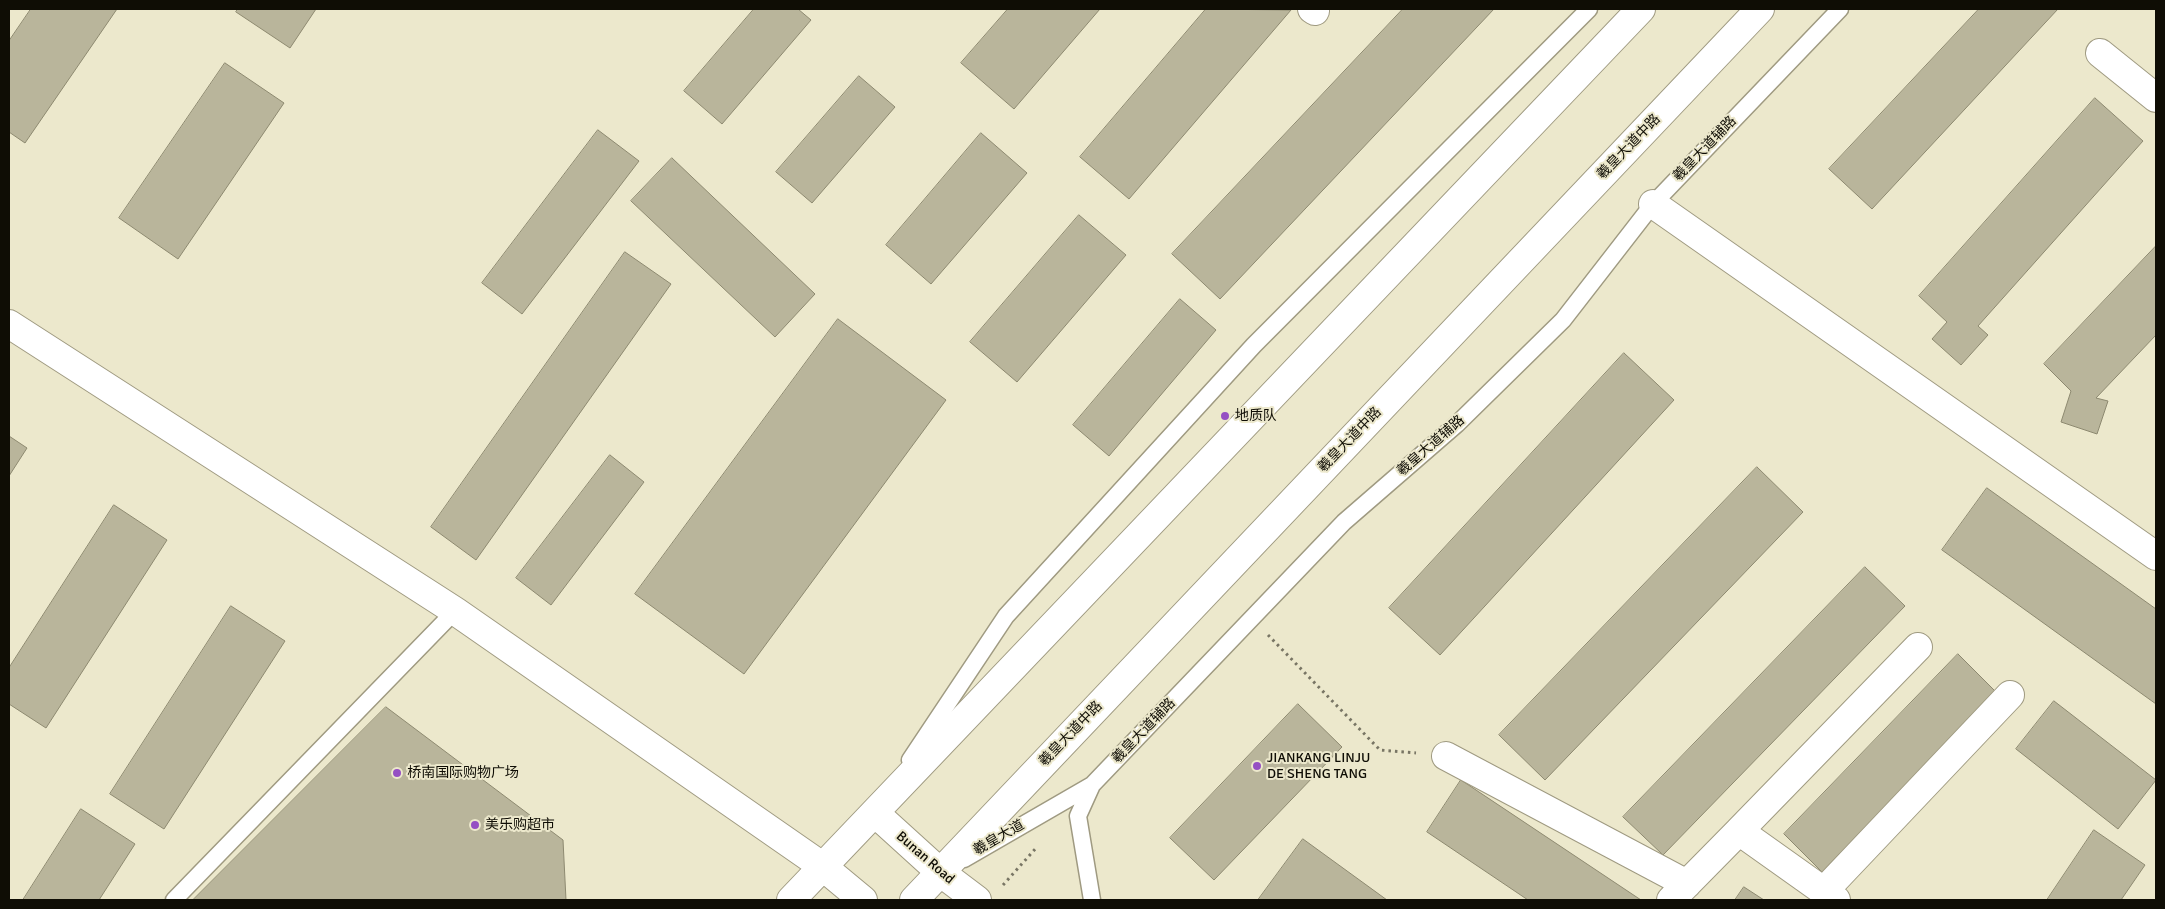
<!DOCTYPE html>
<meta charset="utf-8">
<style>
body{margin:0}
#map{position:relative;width:2165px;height:909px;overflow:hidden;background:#ece8cc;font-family:Signika,sans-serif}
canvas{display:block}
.frame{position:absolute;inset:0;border:10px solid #0f0d05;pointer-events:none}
</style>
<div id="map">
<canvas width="2165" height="909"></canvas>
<div class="frame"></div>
</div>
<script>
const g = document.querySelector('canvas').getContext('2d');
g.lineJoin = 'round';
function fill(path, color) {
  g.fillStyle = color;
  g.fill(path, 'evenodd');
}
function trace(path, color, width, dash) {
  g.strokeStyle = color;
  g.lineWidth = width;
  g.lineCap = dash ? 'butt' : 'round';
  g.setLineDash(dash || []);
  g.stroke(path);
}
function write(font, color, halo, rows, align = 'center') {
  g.font = font + ' Signika,"Noto Sans SC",sans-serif';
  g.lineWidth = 4;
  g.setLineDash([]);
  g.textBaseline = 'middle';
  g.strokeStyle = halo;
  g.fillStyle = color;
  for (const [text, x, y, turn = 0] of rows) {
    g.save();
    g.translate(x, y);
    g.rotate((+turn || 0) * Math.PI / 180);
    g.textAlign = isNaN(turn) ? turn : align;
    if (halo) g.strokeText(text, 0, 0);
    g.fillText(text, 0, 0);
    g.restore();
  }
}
const building = new Path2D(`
 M31,9H117L25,143L9,132V41Z
 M238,9H316L290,48L236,12Z
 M754,9H798L811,20L722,124L684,91Z
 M1008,9H1100L1014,109L961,63Z
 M1206,9L1291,10L1129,199L1080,157Z
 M1403,9H1494L1220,299L1172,254Z
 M1979,9H2058L1872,209L1829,169Z
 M225,63L284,103L178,259L119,218Z
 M859,76L895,107L812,203L776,172Z
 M2095,98L2143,141L1978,326L1988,335L1961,365L1932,339L1947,322L1919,296Z
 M598,130L639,161L522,314L482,283Z
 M981,133L1027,173L931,284L886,245Z
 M672,158L815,294L775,337L631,201Z
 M1079,215L1126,255L1017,382L970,342Z
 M2156,246V335L2096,398L2108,401L2097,434L2061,422L2071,391L2044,364Z
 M625,252L671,284L476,560L431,527Z
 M1180,299L1216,330L1109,456L1073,425Z
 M838,319L946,400L744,674L635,594Z
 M1624,353L1674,400L1440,655L1389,608Z
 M9,436L27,448L9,476Z
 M610,455L644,482L551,605L516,578Z
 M1757,467L1803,512L1545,780L1499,735Z
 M1987,488L2156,609V704L1942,550Z
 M114,505L167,540L46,728L9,704V668Z
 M1865,567L1905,606L1663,855L1623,817Z
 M231,606L285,641L164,829L110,794Z
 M1958,654L1996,692L1822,872L1784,834Z
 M2054,701L2156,780L2118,829L2016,749Z
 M1298,704L1342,747L1214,880L1170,838Z
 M386,707L563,840L566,900H193Z
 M1461,780L1641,900H1528L1427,832Z
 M81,809L135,844L99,900H23Z
 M2094,830L2145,865L2121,900H2047Z
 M1303,839L1387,900H1258Z
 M1744,887L1764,900H1735Z`);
const path = new Path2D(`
 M1268,635L1380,750L1416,753
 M1003,885L1037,847`);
const lane = new Path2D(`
 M910,760L1006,616L1254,345L1589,9
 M964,859L1092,785
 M174,900L455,611
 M1092,900L1078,816L1092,785L1344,522L1457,424L1563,320L1653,204L1840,9`);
const street = new Path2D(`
 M1312,9L1315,11
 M2100,53L2156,98
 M1653,204L2156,556
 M9,324L455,611L822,866
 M1446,756L1687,884
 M1739,831L1918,647
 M1824,891L2010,695
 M1671,900L1739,831L1836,900`);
const primary = new Path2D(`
 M875,813L940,872L977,900
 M822,866L863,900
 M791,900L1641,9
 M914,900L1760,9`);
const markers = [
 [1225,416,5,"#954fc3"],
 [1257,766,5,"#954fc3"],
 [397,773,5,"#954fc3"],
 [475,825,5,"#954fc3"]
];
const streetNames = [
 ["羲皇大道中路",1629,147,-46],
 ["羲皇大道辅路",1705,149,-46],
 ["羲皇大道中路",1350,440,-46],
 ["羲皇大道辅路",1431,446,-41],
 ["羲皇大道辅路",1144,731,-46],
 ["羲皇大道中路",1071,734,-46],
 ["羲皇大道",999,838,-30],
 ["Bunan Road",925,858,41]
];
const poiNames = [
 ["地质队",1235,416],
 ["JIANKANG LINJU",1267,758],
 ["DE SHENG TANG",1267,774],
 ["桥南国际购物广场",407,773],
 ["美乐购超市",485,825]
];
fill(building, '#b9b59b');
trace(building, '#8d8970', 1);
trace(lane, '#9f9a81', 19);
trace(street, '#9f9a81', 30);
trace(primary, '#9f9a81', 30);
trace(path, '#787564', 3, [2.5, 4]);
trace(lane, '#fff', 16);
trace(street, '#fff', 28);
trace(primary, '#fff', 28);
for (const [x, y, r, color] of markers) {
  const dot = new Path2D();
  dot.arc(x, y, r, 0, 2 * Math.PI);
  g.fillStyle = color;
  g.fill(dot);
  trace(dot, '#ece8cc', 2);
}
write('14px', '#0f0d05', '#ece8cc', streetNames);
write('14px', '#0f0d05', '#ece8cc', poiNames, 'left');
</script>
